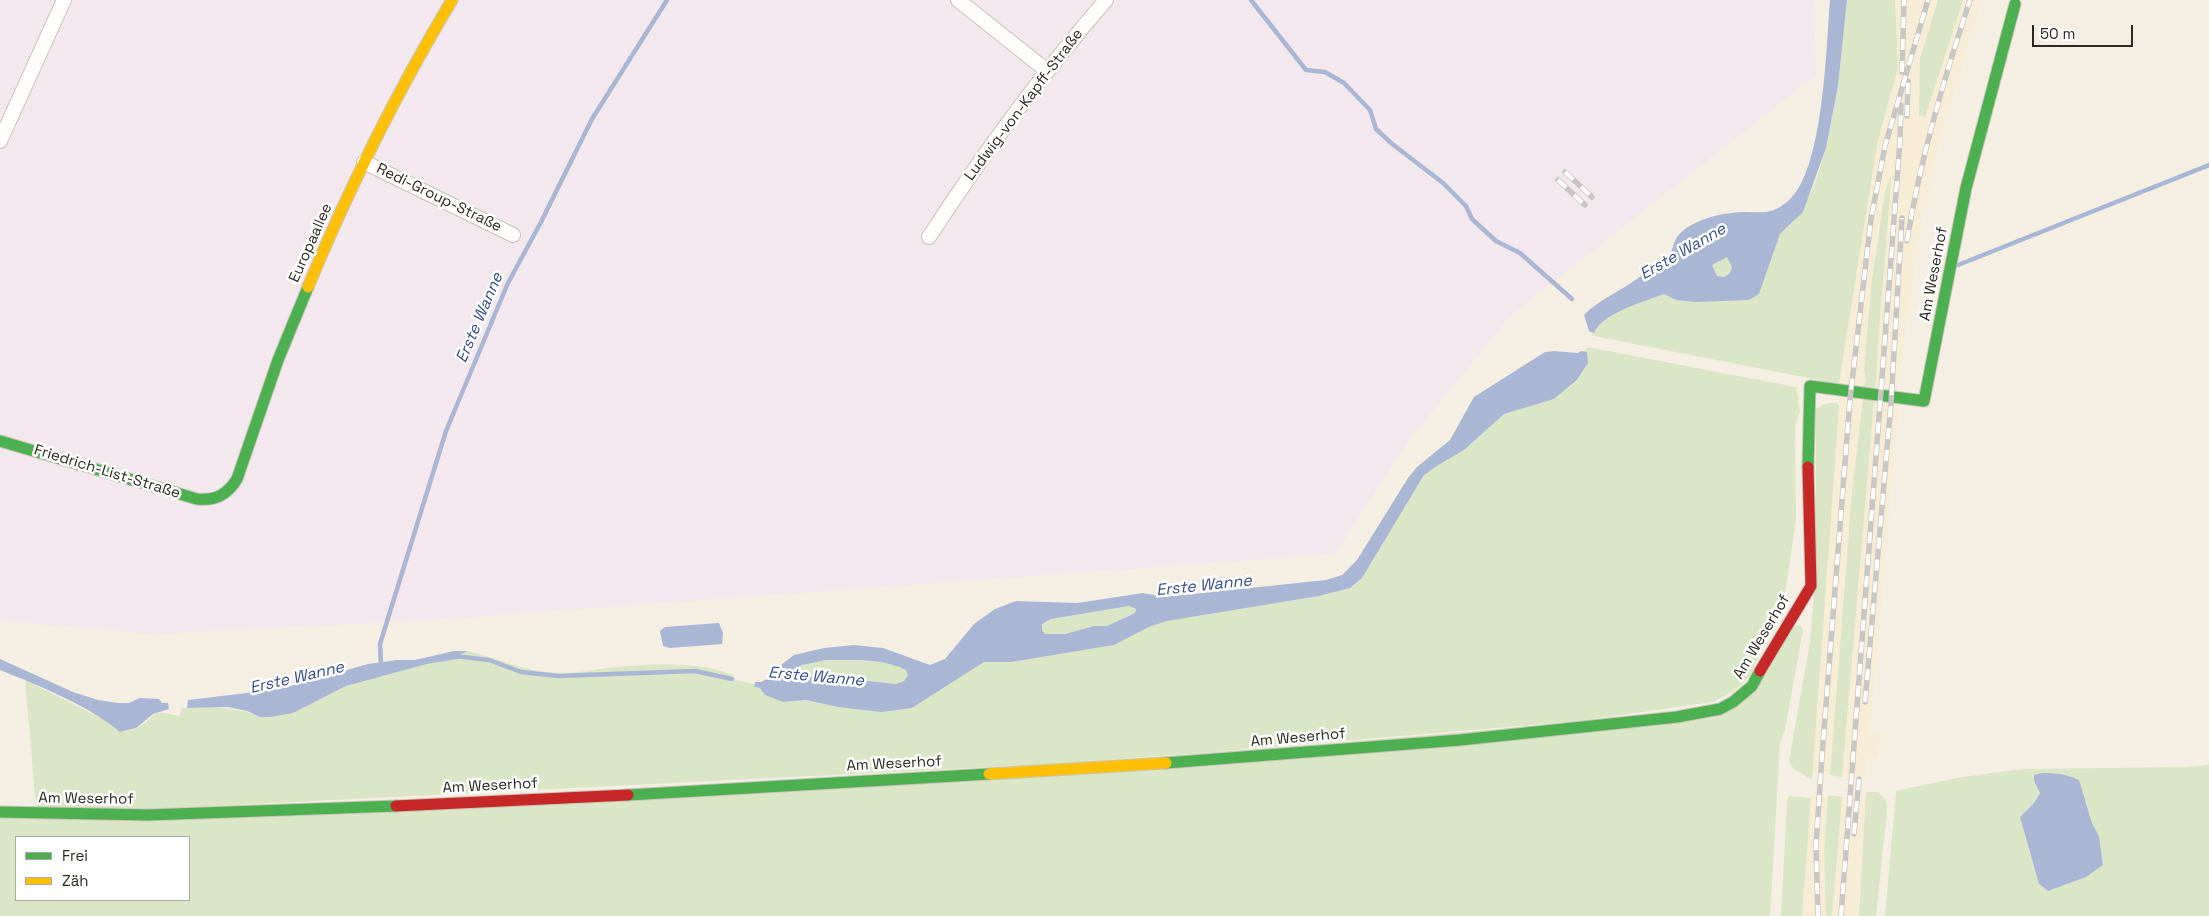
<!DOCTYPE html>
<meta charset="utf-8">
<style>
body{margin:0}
#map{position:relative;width:2209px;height:916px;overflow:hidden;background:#f5efe3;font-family:"Space Grotesk",sans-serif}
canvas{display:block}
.legend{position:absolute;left:15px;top:836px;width:175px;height:65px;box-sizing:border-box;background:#fff;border:1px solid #aba9a6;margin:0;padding:6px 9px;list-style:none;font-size:15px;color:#2d2921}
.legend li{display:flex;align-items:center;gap:10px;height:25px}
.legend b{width:25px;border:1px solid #aba9a6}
.scale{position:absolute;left:2032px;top:25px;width:101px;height:22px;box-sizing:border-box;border:2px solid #2d2921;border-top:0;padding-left:6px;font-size:15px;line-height:18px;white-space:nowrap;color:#2d2921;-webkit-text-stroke:4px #fff;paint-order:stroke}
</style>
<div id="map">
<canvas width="2209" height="916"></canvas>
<ul class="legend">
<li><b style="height:6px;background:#4caf50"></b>Frei</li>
<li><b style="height:6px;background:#ffc107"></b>Zäh</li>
</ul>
<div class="scale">50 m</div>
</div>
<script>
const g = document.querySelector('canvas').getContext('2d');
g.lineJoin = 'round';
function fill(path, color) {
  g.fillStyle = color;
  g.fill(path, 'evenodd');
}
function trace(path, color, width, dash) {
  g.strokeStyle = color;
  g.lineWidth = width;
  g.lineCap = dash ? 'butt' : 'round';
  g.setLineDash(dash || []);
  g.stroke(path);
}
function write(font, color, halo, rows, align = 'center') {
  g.font = font + ' "Space Grotesk",sans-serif';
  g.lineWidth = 5;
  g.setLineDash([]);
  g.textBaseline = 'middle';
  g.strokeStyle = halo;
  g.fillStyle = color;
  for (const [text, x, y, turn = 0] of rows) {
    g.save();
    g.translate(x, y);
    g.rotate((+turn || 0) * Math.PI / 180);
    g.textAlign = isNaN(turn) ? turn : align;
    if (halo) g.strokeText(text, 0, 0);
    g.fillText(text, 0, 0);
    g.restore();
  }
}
const industrial = new Path2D(`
 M0,0H1814L1816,75L1510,316L1410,439L1335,554L417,621L154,634L0,621Z`);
const built = new Path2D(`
 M1895,0H1918V4L1920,0H1938L1920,58L1953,28L1963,0H1982L1945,123L1922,217L1898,389L1875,388L1890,178L1885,191L1871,287L1864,371L1866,380L1864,387L1839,384L1877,145L1898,67Z
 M1839,397L1863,399L1852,491L1830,775L1812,773Z
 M1874,400L1897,401L1898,414L1870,733L1880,735L1878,758H1867L1866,779L1842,777Z
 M1811,794L1828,795L1824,853L1826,916H1802Z
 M1842,797L1865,798L1859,916H1832Z`);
const green = new Path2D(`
 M1847,0H1895L1898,67L1877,145L1839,384L1594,336L1591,333H1594C1602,313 1644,302 1664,294L1676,300L1759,294L1780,234L1793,223L1814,187L1826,148L1838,86Z
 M1938,0H1963L1925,117L1919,115L1920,58Z
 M1891,176C1887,245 1879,313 1876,381L1875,388L1864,387L1866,380L1864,371L1871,287L1885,191Z
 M1727,256L1732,267L1730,273L1724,277L1717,276L1712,265Z
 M1587,347L1796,387L1800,411L1795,426L1796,520L1785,594L1750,676L1734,691L1713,702L1557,724L1311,745L1051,764L153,809L36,807L25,680L107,721L120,732C125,731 131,730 136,728C159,717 147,708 179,716L182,708C209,708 235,705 260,717L311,704L346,686L427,664L458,659L459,655L468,651C497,658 526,672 557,673C574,674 591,670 607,668C647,664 695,660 733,675L732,679L754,684V687L760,688L783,702L806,700L838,707L912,708L984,662H1011L1113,645L1151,626L1167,621L1319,596L1350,588L1362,578L1424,475L1440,464L1464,450L1504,414L1554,399L1578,380L1588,363L1587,353L1584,352Z
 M1863,399L1874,400L1842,777L1830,775L1852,491Z
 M1830,403H1837L1839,406L1812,780L1793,768L1789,761L1810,642L1816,568V409L1822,405Z
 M1129,606L1136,609L1135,613L1107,626H1094L1065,634H1045L1042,630L1041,624L1051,619Z
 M1791,624L1801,626L1803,630L1785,730L1780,742L1770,916H0V816L715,794L1732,708ZM16,837H189V900H16Z
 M826,660C852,661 883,658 907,670L908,675L904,681L896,684L831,677H793L791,672L802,665Z
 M2209,765V916H1885L1896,791L1956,778L2023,769L2186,767ZM2034,781L2086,802L2092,823L2099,836L2103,865L2086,877L2048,891L2039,884L2020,817L2034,803L2040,792Z
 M1866,792H1878L1886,800L1887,812L1876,916H1859Z
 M1828,795L1842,797L1832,916H1826L1824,853Z
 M1789,796L1811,798L1802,916H1781L1787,801Z`);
const water = new Path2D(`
 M1830,0H1847L1838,86L1826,148L1803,212L1780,234L1759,294L1749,300L1695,302L1676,300L1664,294C1644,302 1602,313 1594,333L1589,331L1584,315C1598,300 1623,290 1641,276C1651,268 1658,259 1670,255C1672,250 1674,242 1677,237C1691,219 1722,213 1743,212C1763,212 1772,215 1788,201C1824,171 1826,46 1830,0ZM1727,257L1732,267L1730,273L1724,277L1717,276L1712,265Z
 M1554,351L1578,353L1581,351L1587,352L1588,363L1577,380L1554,399L1504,414L1464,450L1440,464L1424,475L1362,578L1350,588L1319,596L1167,621L1151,626L1114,645L1011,662H984L912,708L881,712L838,707L806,700L783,702L765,695L760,688L754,687L755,682H761L767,679L777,668L794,655L824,648L854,645L883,648L930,665L945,659L974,624L995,609L1016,601L1077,603L1143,593L1164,597L1326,580L1342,575L1357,560L1408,478L1417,467L1450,440L1474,397L1545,352ZM1129,606L1136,609L1135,613L1107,626H1094L1065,634H1045L1042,630V624L1051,619ZM826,660C852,660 883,658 906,670L908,675L904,681L896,684L831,677H793L792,672L802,665Z
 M719,623L723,633L722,644L670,648L663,646L660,631L665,627Z
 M454,651H468L459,655L458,659L427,664L346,686L293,713L270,717H260L247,711L228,707L187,708L188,700L280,689L368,664L397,660H415Z
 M0,659L73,692L98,700L118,703H129L140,698L159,699L162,703H168L169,709L153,714L136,728L120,732C90,706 37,685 0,670Z
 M2042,773C2056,773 2067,774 2079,780L2092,823L2099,836L2103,865L2086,877L2048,891L2039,884L2020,817L2034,803L2040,793L2034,781V775Z`);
const stream = new Path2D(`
 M1251,0L1306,70L1325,72L1344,83L1370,110L1376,129L1391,143L1443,183L1466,206L1472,219L1496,241L1520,253L1572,299
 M1958,265L2209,165
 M455,656L489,660L521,672L558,676L695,671L732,679
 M381,666L380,644L446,431L508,283L541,222L592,119L667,0`);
const street = new Path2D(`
 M958,0L1046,70
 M0,141L64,0
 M364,162L513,235
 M929,237C983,154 1041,75 1106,0`);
const fast = new Path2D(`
 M0,441L197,499C215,501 227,495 237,479L278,360L308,287
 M1808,467L1810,386L1924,401L1966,188L2015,4
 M1166,763L1460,740L1677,717L1720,709L1733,702L1752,686L1760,671
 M628,795L989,774
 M0,812L148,815L396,806`);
const slow = new Path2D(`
 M308,287C349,188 397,92 452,0
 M989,774L1166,763`);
const jam = new Path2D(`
 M1760,671L1811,586L1808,467
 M396,806L628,795`);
const rail = new Path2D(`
 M1902,72L1904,0
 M1907,116L1908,81
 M1565,172L1592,197
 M1558,180L1585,205
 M1907,241C1920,159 1944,79 1970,0
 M1865,702L1891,403L1902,218
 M1854,834L1859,779
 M1818,916L1816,845L1822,756L1850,399L1871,219L1885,146L1928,0
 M1841,916L1900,141L1901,105`);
const streetNames = [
 ["Ludwig-von-Kapff-Straße",1024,105,-53],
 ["Redi-Group-Straße",439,198,26],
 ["Europaallee",311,243,-66],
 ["Am Weserhof",1934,274,-79],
 ["Friedrich-List-Straße",107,472,17],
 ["Am Weserhof",1762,637,-59],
 ["Am Weserhof",1298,738,-5],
 ["Am Weserhof",894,764,-3],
 ["Am Weserhof",490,786,-3],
 ["Am Weserhof",86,799,1]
];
const waterNames = [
 ["Erste Wanne",1683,252,-30],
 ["Erste Wanne",480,318,-67],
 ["Erste Wanne",1204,586,-6],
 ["Erste Wanne",816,677,5],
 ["Erste Wanne",297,678,-13]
];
fill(industrial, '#f3e8ed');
fill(built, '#f7edd7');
fill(green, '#dae6c6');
fill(water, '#a9b7d5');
trace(stream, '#a9b7d5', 4.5);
trace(street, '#c8c4ba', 16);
trace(fast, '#c8c4ba', 13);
trace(slow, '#c8c4ba', 13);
trace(jam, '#c8c4ba', 13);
trace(street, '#fefdfb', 14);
trace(fast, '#4caf50', 11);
trace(slow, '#ffc107', 11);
trace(jam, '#c62828', 11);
trace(rail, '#c9c7c4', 5.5);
trace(rail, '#fff', 4, [11]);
write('15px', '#2d2921', '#fff', streetNames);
write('italic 16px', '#344f8c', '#fff', waterNames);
</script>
